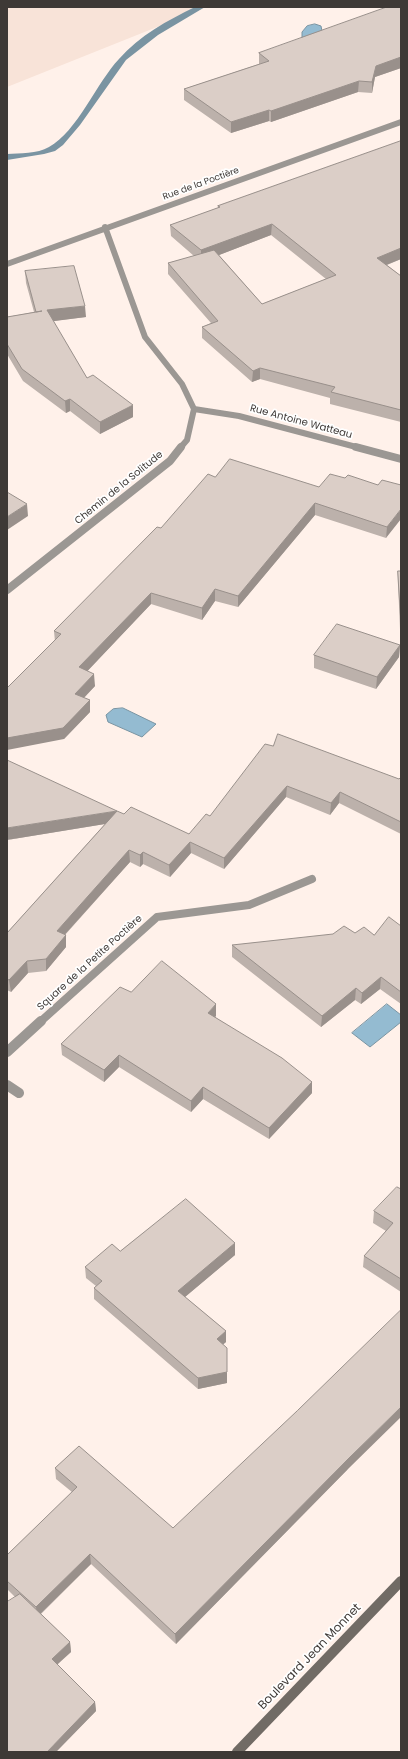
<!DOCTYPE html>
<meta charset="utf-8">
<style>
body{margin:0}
#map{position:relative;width:408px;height:1759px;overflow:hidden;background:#fff1ea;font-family:Poppins,sans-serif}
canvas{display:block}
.frame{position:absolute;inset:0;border:8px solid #3e3936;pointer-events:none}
</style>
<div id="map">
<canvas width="408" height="1759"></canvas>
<div class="frame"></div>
</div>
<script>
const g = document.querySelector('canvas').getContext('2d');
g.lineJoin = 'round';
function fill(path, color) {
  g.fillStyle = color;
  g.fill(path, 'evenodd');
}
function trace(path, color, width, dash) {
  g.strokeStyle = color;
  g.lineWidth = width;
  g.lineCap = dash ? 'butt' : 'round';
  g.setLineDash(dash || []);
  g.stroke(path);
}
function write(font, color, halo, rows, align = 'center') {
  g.font = font + ' Poppins,sans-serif';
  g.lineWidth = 3.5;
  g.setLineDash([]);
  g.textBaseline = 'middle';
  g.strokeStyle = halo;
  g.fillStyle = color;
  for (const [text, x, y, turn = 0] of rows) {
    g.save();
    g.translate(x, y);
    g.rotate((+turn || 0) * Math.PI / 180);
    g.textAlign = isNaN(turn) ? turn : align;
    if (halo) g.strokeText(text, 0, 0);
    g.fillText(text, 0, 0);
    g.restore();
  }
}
const built = new Path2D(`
 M7,7H207L7,87Z`);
const water = new Path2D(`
 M315,24L321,26L322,31L306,42L302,38V32L307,26Z
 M123,708L156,724L142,737L108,722L106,715L113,709Z
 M387,1004L401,1015V1022L370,1047L352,1033Z`);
const stream = new Path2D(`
 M195,7H205L158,35L126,60L80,125L63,145L55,151L44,154L7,160V154C20,153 37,154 49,147C77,132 97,82 119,59C139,36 168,20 195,7Z`);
const minorFar2 = new Path2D(`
 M105,227L145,337L182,384L194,409L187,440L180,448
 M7,264L401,122
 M194,409L239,416L360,448`);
const minorFar1 = new Path2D(`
 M356,447L401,459
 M7,590L170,461L181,447
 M40,1022L157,917L249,905L312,879`);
const minor = new Path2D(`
 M7,1052L41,1021
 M7,1085L19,1093`);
const secondary = new Path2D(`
 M237,1752L401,1581`);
const wall = new Path2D(`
 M401,7V68L375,77L372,93L358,92L271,122L269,121L231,133L184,100V89L259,64V53Z
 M401,141V259L387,265L401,276V422L330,404V398L260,379L252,382L202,338V327L211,323L168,274V263L194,256L171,236L170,225L218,208V206ZM271,235L326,279L262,304L219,255Z
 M25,271L86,317L53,321L87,378L133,417L100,434L70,411L66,413L23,381L7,354V317L34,312L26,283Z
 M215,477L319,487L345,478L378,485H401L386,538L315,515L238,607L215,601L202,620L151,604L87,671L95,686L84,698L90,700V712L64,739L54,631Z
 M398,571H401V653L398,582Z
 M400,645L399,657L376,689L314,668V655Z
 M273,746L399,779L401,777V834L339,803L330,815L286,797L224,869L191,853L170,877L143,864L140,867L130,862L65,935H66V947L46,971L28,973L11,992L7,990V933L105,824L7,840L124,814L189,834L210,816Z
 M401,926V1004L380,989L361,1004L355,1000L321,1027L232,957V945L355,933L374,935Z
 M131,992L216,1016L215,1017L312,1082V1093L269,1139L203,1099L191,1112L119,1067L104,1082L62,1055L61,1044Z
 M401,1189V1292L363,1267L364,1256L386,1231L373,1223L374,1211Z
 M235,1243V1255L185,1297L226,1331V1342L223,1344L227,1383L198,1389L94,1299V1288L96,1286L86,1278L85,1267L120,1251Z
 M55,1468L173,1528L348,1469L176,1644L91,1564L41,1614L70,1642L71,1652L57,1665L95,1702L96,1711L56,1752L15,1597L7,1589V1555L72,1492L56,1479Z`);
const shadedWall = new Path2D(`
 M401,57V68L375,77L372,93V82L376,66Z
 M359,81L358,92L271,122V111Z
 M269,110V121L231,133V122Z
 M272,224L271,235L201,262V250Z
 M401,248V259L376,269L377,258Z
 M85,306L86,317L47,322V310Z
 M260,368V379L252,382L253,371Z
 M70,399V411L66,413L65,401Z
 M133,405V417L100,434V422Z
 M315,503V515L238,607V596Z
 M27,504L28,516L7,530V517Z
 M401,509V519L386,538L387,527Z
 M215,589V601L202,620V608Z
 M151,593V604L80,679L79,667Z
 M400,645L399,657L376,689L377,677Z
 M94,674L95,686L76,706L75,694Z
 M90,700V712L64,739L7,750V738Z
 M287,786L286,797L224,869V858Z
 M340,792L339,803L330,815L331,803Z
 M117,811V822L7,840V828Z
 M190,842L191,853L170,877L169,865Z
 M129,850L130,862L58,942L57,931Z
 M143,852V864L140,867V855Z
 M66,935V947L46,971V959Z
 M27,961L28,973L11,992L9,980Z
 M381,977L380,989L361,1004L362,993Z
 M356,988L355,1000L321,1027L322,1016Z
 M216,1004V1016L208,1024V1013Z
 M119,1055V1067L104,1082V1070Z
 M312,1082V1093L269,1139V1128Z
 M203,1087V1099L191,1112V1101Z
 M235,1243V1255L179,1302L178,1291Z
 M226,1331V1342L217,1350V1339Z
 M227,1372V1383L198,1389V1378Z
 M401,1407V1417L348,1469L176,1644L175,1634L349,1458Z
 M90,1554L91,1564L37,1617L36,1607Z
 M70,1642L71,1652L53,1668L52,1659Z
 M95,1702L96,1711L56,1752H47Z`);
const building = new Path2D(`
 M387,7H401V57L376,66L372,82L359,81L271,111L269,110L231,122L184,89L269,61L259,53Z
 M401,141V248L377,258L401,276V410L331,392L335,387L260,368L253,371L202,327L218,321L168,263L214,250L262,304L336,275L272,224L201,250L170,225L220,207L218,206Z
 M74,266L85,306L47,310L87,378L93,375L133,405L100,422L70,399L65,401L22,369L7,344V317L42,311L36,312L25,271Z
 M230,459L319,487L330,474L345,478L348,475L378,485L382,480L401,485V509L387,527L315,503L238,596L215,589L202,608L151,593L79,667L94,674L75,694L90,700L63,728L7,738V688L61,634L54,631L157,527L161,528L208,474L215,477Z
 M7,492L27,504L7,517Z
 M398,571H401V623Z
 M337,624L400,645L377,677L314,655Z
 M278,734L399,779L401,777V822L340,792L331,803L287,786L224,858L190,842L169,865L143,852L140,855L129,850L57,931L66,935L46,959L27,961L9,980L7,979V933L117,811L124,814L131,807L189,834L206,814L210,816L265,744L273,746Z
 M7,760L117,811L7,828Z
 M389,917L401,926V992L381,977L362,993L356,988L322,1016L232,945L333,934L344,926L355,933L364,927L374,935Z
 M162,961L216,1004L208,1013L282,1058L312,1082L269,1128L203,1087L191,1101L119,1055L104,1070L61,1044L120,987L131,992Z
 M397,1187L401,1189V1279L364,1256L393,1223L374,1211Z
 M186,1199L235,1243L178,1291L226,1331L217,1339L227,1348V1372L198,1378L94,1288L102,1281L85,1267L112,1244L120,1251Z
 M401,1310V1407L349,1458L175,1634L90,1554L36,1607L7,1581V1555L77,1487L55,1468L79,1446L173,1528L297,1411Z
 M20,1594L70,1642L52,1659L95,1702L47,1752H7V1602Z`);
const farStreetnames = [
 ["Rue de la Poctière",201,184,-20]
];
const streetNames = [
 ["Rue Antoine Watteau",301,422,15],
 ["Chemin de la Solitude",119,488,-39],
 ["Square de la Petite Poctière",90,963,-42]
];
const nearStreetnames = [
 ["Boulevard Jean Monnet",310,1657,-46]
];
fill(built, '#f8e3d8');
fill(water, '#94bbd1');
trace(water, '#7a94a2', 1);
fill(stream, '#7a94a2');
trace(minorFar2, '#9b9793', 6);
trace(minorFar1, '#9b9793', 8);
trace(minor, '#9b9793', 10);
trace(secondary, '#716b65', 10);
fill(wall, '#bcb1ab');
fill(shadedWall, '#99908b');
fill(building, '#dbcec7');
trace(building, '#99908b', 1);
write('9px', '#3e3936', '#fff', farStreetnames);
write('10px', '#3e3936', '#fff', streetNames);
write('12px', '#3e3936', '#fff', nearStreetnames);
</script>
